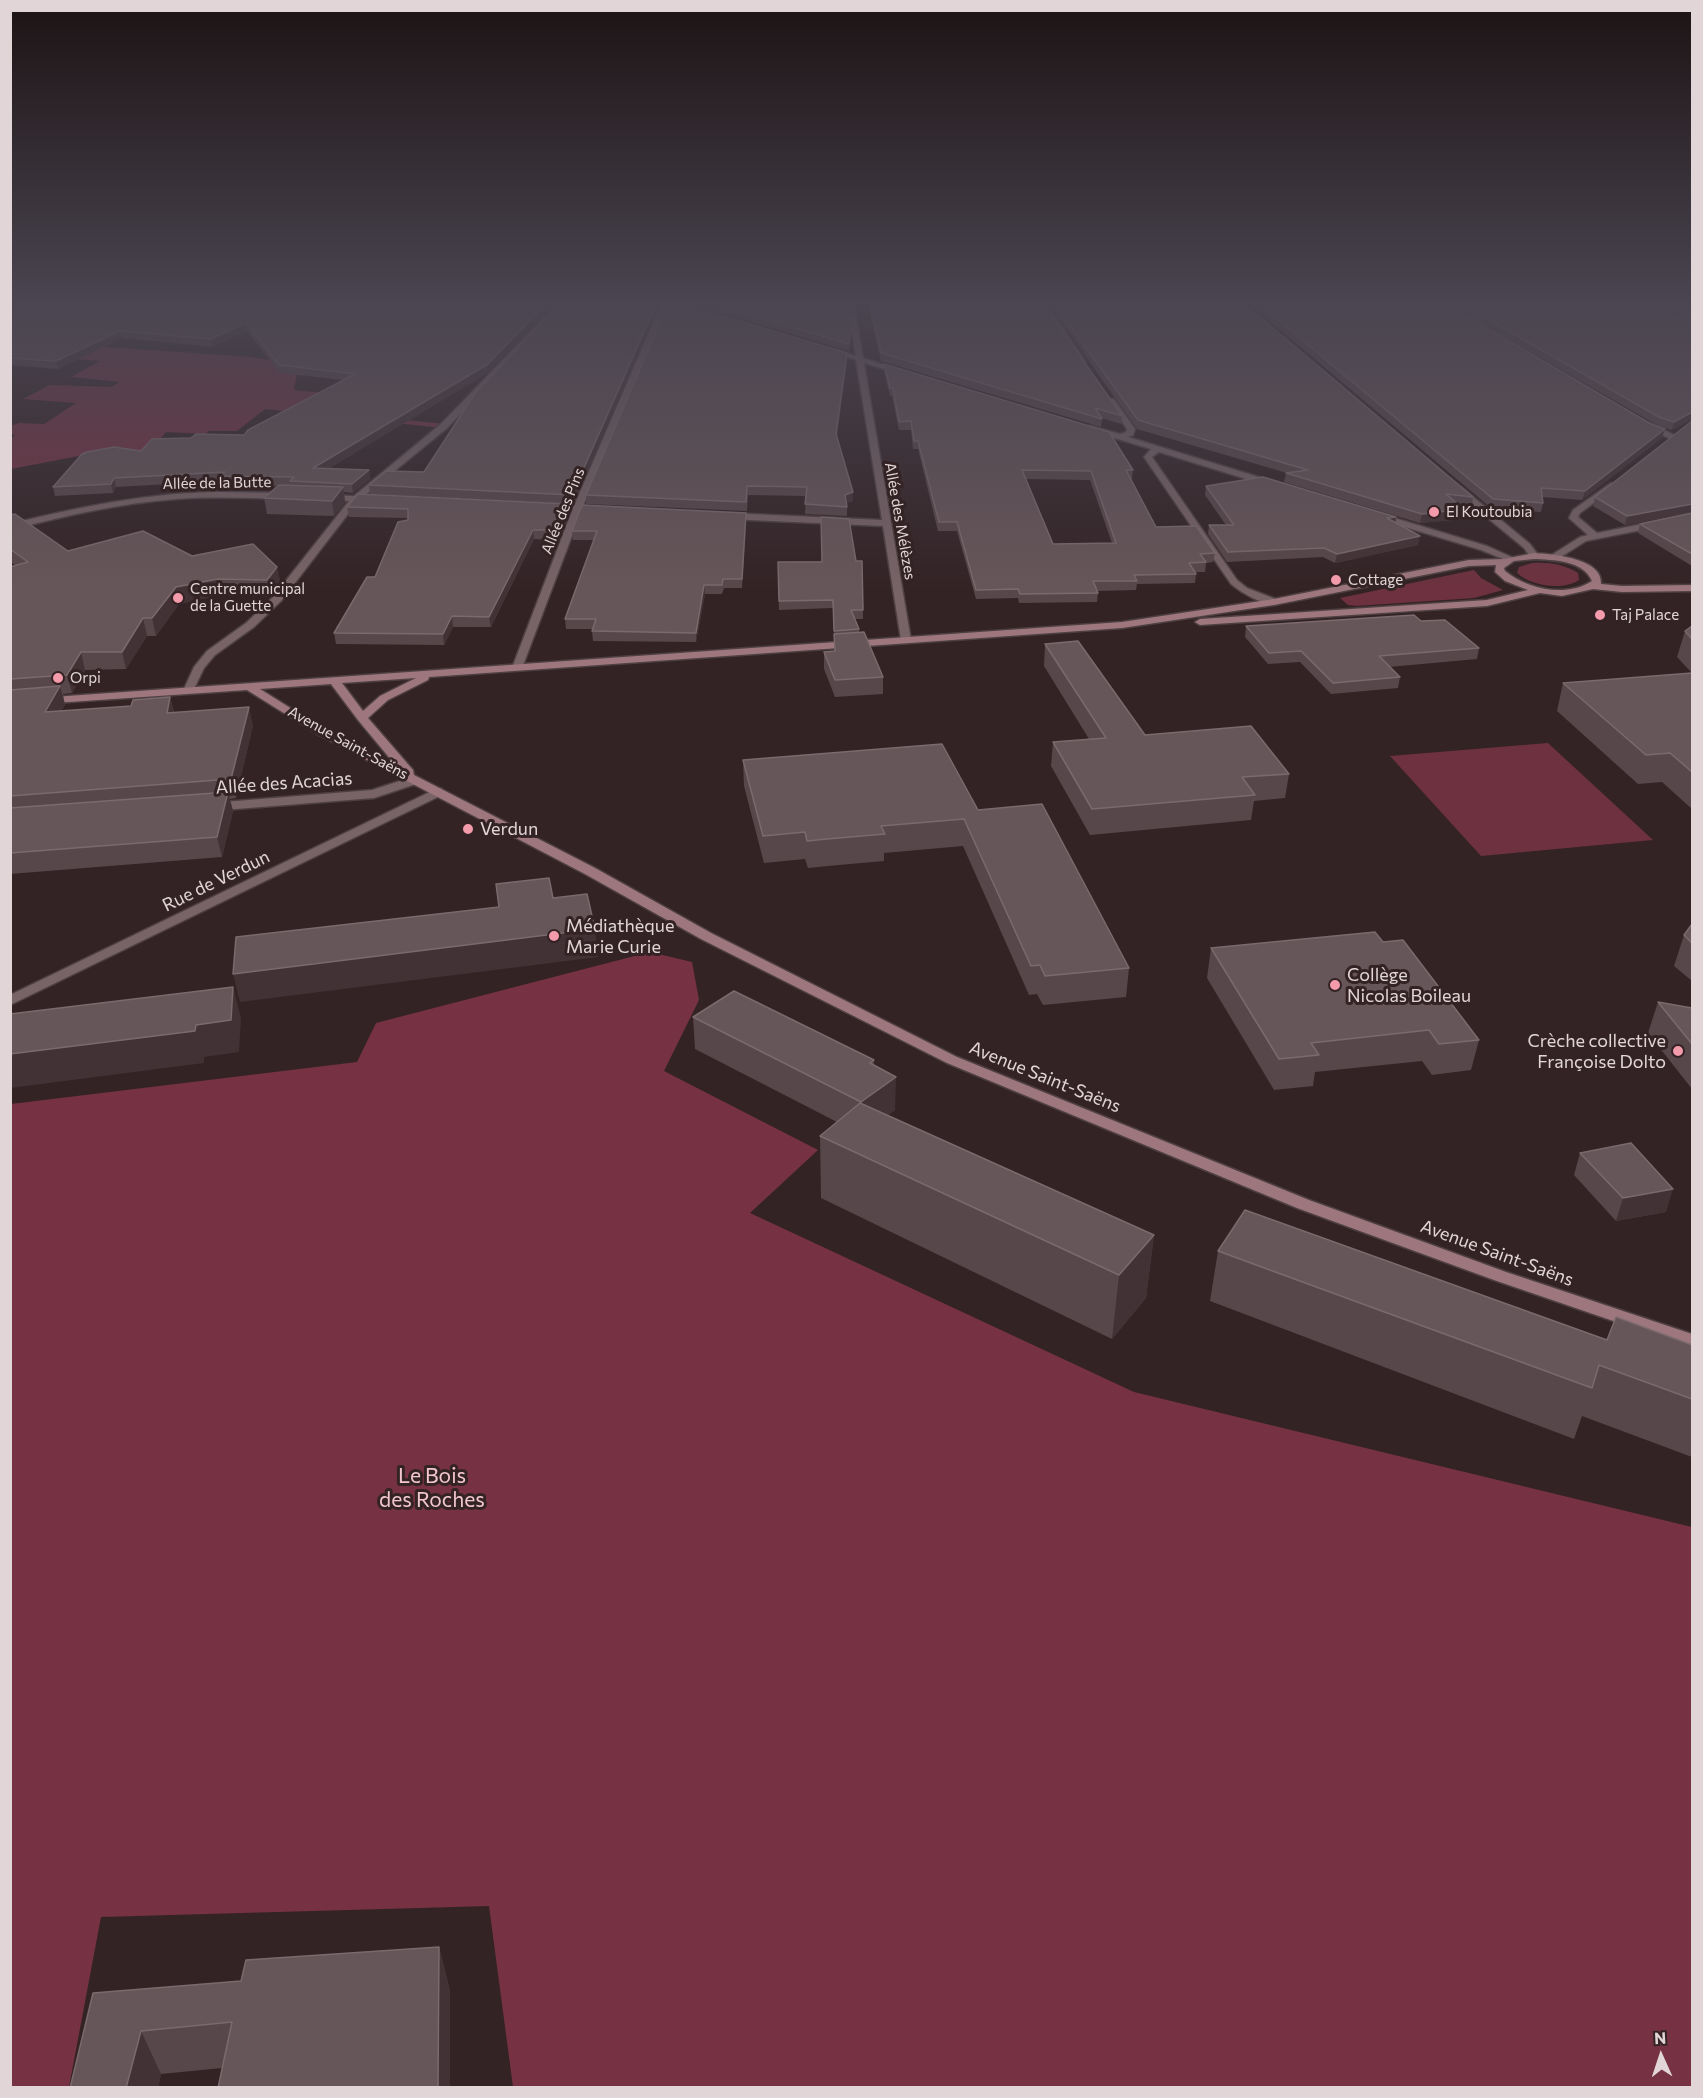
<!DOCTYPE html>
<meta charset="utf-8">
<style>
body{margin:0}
#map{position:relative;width:1703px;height:2098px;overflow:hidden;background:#332325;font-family:Commissioner,sans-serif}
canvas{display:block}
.frame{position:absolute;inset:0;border:12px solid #e1d5d7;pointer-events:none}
.north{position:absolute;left:1631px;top:2026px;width:60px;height:60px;-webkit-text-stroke:4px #332325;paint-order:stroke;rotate:357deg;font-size:16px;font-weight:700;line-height:24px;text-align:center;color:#e1d5d7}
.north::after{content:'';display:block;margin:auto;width:21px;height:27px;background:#e1d5d7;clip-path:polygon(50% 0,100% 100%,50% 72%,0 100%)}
</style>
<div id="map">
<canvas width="1703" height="2098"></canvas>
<div class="frame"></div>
<div class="north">N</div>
</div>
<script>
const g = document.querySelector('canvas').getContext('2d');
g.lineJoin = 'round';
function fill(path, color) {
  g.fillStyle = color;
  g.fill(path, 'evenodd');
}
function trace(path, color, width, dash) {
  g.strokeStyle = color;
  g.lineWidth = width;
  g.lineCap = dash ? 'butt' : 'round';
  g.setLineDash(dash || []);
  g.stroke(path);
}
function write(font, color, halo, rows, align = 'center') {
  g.font = font + ' Commissioner,sans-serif';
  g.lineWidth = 6;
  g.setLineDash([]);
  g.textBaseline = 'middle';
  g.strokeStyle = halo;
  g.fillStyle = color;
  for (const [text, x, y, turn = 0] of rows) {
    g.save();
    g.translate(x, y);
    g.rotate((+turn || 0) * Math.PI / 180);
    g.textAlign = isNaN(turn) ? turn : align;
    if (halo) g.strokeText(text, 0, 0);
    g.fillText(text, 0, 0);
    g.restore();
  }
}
const green = new Path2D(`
 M1532,563C1548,562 1564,564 1578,573L1579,580C1563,591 1531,586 1517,573L1519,567Z
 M1474,570L1481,578L1503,590L1474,598L1356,606L1348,605L1340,598Z
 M1548,743L1653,840L1481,856L1390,756Z`);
const forest = new Path2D(`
 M78,345L251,357L270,360L297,373L294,390L323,393L321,412L446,424L442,428L265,409L237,431H209L205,434L166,432L148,454L84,455L11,469V439L15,435L11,434L10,426L19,423L44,424L76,403L23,399L50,385L111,387L120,382L71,377L100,361L53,357Z
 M650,952L692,962L699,1000L664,1071L818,1150L750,1213L1134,1392L1692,1527V2087H513L489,1906L101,1917L69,2087H11V1104L357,1062L376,1023Z`);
const street = new Path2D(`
 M561,300H568L447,428L364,496L377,497V501H358L281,601L254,627L215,655L204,668L192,693H184L183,691L194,667L207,651L246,623L273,597L349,501L326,500L322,497L323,495L354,496L441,424Z
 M660,300H679L676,302L692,308L689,310L669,304L665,309L583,506L599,507L603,510L599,513L581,512L522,668L521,670H513L512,668L572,511L548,510L544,507L548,504L574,506L659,309L664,302Z
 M847,300H853L863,358L905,372L901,374L864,363L911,640L906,643L901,640L883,526L728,519L724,516L728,513L882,520L856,360L826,350L830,348L856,356Z
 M1038,300H1044L1085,361H1079Z
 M1108,399H1114L1135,429L1133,435L1128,437L1275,482V486H1269L1159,452L1152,457L1237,580L1247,588L1278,600V604C1263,606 1242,593 1231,584L1144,457L1151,449L1088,430V426H1091L1120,434L1126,432L1127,429L1107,401Z
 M1644,423H1650L1678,437L1671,439L1644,427Z
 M1611,483L1615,486L1614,488L1580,513L1578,517L1597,533L1692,514V520L1586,541L1556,560H1550V556L1580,537L1588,535L1569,518L1573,510Z
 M1455,487H1461L1530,544L1539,556L1537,558H1531L1524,548L1455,491Z
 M218,492L287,493L291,496L287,499C250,498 214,496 177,499C120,503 65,516 10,530V524C79,507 147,493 218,492Z
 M1378,513L1487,546L1516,559L1508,561L1481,550L1375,518L1374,516Z
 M415,776L421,780L419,783L374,798L211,811L205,807L211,803L372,790Z
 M438,788L442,789V795L10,1005V995Z`);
const secondary = new Path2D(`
 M1534,553C1552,554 1603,558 1601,584L1622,586L1692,585V591L1622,592L1593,589L1562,596L1540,593L1487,606L1200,625L1195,622L1200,619L1487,600L1528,590L1505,581L1495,572L1496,565L1469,566L1274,605L1122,628L429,677L428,680L388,700L368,718L413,770L414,775L595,868L711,933L957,1057L1309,1200L1506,1272L1692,1334V1348L1494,1280L1297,1208L947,1063L701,939L585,874L319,735L247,690L10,706V700L1122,622L1274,599L1469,560L1504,559ZM1534,559C1553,560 1583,560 1592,581C1566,598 1527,589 1505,571L1504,568L1514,561ZM416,678L380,696L363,711L342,683ZM331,684L358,720L397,767L327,731L260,689Z`);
const wall = new Path2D(`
 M558,300L489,372L328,469L369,470L370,479L353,493L344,492L345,502L334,516L267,514L264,498L278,486L223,485L222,481L116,487L113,493L55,496L53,487L141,451L191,438L244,435L343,380L280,373L247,331L212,347L122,338L58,369L10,365V303Z
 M680,300H846L851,337L849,351L681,301Z
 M867,300H1041L1122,416L1121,424L1102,418L1101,427L881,361Z
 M1046,300H1240L1473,497L1472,506L1459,505L1464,509L1462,519L1420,523L1284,482L1286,473H1287L1137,429Z
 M1245,300H1439L1662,438L1582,500L1542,497L1543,503L1541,512L1491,508Z
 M1440,300H1692V419L1672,430L1657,425Z
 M661,303L573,504L370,494L369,485L424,472Z
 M847,361L837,436L853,501L847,503V516L805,514L806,496L748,495L747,511L586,504V495Z
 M884,364L1133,470L1132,479H1130L1156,527L1215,553L1213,562L1206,563L1205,572H1195L1196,574L1195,583L1137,584L1136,590L1097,591L1098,593L1097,602L1019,603L1018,598L976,599L957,531H938L918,449H913L911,430H899L892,396H890L884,371ZM1025,479L1090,480L1112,543L1053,544Z
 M1692,421V512L1625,525L1593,506L1595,497Z
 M1206,486L1396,517L1395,523L1418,545L1335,563L1323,557L1227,562L1208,534L1209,525H1226L1205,495Z
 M568,504L569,513L559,540L534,539L491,627H453L444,645L336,644L334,633L375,577L408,520V518L349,517L347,507Z
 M1692,513V566L1638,533L1640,524Z
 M10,515L68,551L192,556L281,584L270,597L221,595L179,604L156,636H147L126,669L85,670L72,693L63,694L65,705L61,711L131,706L170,697L174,712L253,725L236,798L230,799L233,811L222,857L10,874V567L15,565L10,562Z
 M746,521L742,588H724L722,594H705L696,642L593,641L592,631L593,629H566L565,619L594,540H573L572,531Z
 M862,561L863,619H855L859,629V632L883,677V694L835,697L824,669V652L835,651L833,608L779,610L778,562Z
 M1421,621L1479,648L1477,659L1389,667L1400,677L1398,688L1331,694L1300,662L1268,664L1245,637L1246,626Z
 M1685,631L1692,639V809L1662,782L1638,784L1557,711L1563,683L1692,673L1677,657Z
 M1045,644L1145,735L1289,774L1285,798L1254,801L1251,820L1090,835L1051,766L1053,742L1089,739L1044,666Z
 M743,760L978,810L1129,968L1126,997L1043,1005L1037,994L1029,995L963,846L884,853V861L828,866L808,868L805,859L764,863L744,786Z
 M1692,925V981L1674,966L1684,935Z
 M1383,942L1479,1040L1471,1070L1432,1075L1422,1061L1315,1072L1313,1086L1274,1090L1207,978L1211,948Z
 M1658,1002L1692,1008V1089L1648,1033Z
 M693,1017L874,1060V1065L895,1110L888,1115L1154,1235L1146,1298L1112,1339L821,1198L820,1136L837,1122L695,1049Z
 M1580,1153L1666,1212L1616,1221L1574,1175Z
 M1218,1251L1607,1340L1692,1345V1457L1582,1416L1574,1439L1210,1301Z
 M439,1947L450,1991V2088H218L222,2068L161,2074L158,2088H70L93,1993L241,1981Z`);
const shadedWall = new Path2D(`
 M550,300H558L489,372L315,477L313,468Z
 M658,300H660L661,303L573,504L572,495Z
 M246,323L247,331L212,347L211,339Z
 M120,331L122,338L58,369L56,361Z
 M847,353V361L836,442V434Z
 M1692,412V419L1672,430L1674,422Z
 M1665,429L1662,438L1582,500L1585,491Z
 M369,470L370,479L353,493L352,484Z
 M114,478L116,487L113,493L111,484Z
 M343,487L345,502L334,516L332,501Z
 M853,492V501L845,504V495Z
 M568,504L569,513L559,540L558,530Z
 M1692,504V512L1625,525L1627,516Z
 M1464,509L1462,519L1420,523L1422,514Z
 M746,513V521L742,588V579Z
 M1396,517L1395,526L1387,518Z
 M533,530L534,539L491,627L489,617Z
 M1420,536L1418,545L1335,563L1337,554Z
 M277,567L281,584L270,597L267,580Z
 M218,579L221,595L179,604L156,636L152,618L176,587Z
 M704,585L705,594L696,642V633Z
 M452,616L453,627L444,645L443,634Z
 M143,618L147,636L126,669L122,652Z
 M81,652L85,670L72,693L67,675Z
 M60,686L65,705L50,731L45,712Z
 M170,697L175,716L167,713Z
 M249,707L253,725L236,798L231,779Z
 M228,792L233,811L222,857L217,837Z
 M595,929L598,957L240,1002L233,974Z
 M233,987L241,1018L239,1052L204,1057V1063L10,1088V1054Z
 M896,1077L895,1110L861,1135V1102Z
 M1673,1189L1666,1212L1616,1221L1623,1198Z
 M1154,1235L1146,1298L1112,1339L1119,1275Z
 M439,1947L450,1991V2088H438Z
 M141,2031L161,2074L158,2088H126Z`);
const building = new Path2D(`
 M27,300H550L488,364L313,468L369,470L352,484L290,481L294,477L221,476L225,472L114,478L111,484L53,487L82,454L87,452L114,447L141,451L152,439L191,438L196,434L244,435L248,430L355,374L279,365L246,323L211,339L120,331L56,361L10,358V303Z
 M564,300H658L572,495L369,485L386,471L424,472L476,392Z
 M670,300L847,353L836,434L853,492L845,495L847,507L805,504L807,487L747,486L746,502L586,495Z
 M701,300H846L851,330L849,344Z
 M869,300H1041L1122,416L1095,408L1102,419L881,353Z
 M1051,300H1240L1473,497L1446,494L1464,509L1422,514L1286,473L1308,470L1138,420Z
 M1254,300H1439L1651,424L1665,429L1585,491L1541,488L1543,503L1493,499Z
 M1454,300H1635L1692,325V412L1674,422L1659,417Z
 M1651,300H1692V318Z
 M884,364L1109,432L1133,470H1126L1156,527L1196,526L1215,553L1200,554L1206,562L1189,563L1196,574L1134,575L1137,581H1093L1098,593L1020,594L1018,589L976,590L957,522H939L918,441H914L911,421L899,422L893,388H890ZM1022,470L1091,471L1116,543L1053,544Z
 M1692,421V504L1627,516L1595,497Z
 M1263,477L1396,517L1387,518L1420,536L1337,554L1324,548L1228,552L1209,525H1234L1206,486Z
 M279,485L343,487L332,501L264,498Z
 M358,494L568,504L558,530H533L489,617L452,616L443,634L334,633L367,577H375L398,522L408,520V509L347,507Z
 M582,505L746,513L742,579H723L722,585H704L696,633L592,631L596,619H565L597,531H572Z
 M1692,513V554L1640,524Z
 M15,514L68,551L143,531L192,556L253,544L277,567L267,580L218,579L176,587L152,618H143L122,652H81L67,675L10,679V567L28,562L10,549V515Z
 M821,517L849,519L856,561H862L863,610H851L859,629L834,631L833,600L779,601L778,562H822Z
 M1414,615L1421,621L1445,620L1479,648L1379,656L1400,677L1333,683L1301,651L1269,653L1246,626Z
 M1692,626V639L1685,631Z
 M864,632L883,677L835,680L824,652L835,651L834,634Z
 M1078,641L1145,735L1251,726L1289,774L1242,777L1255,795L1092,809L1053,742L1106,738L1045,644Z
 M1692,673V772L1670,753L1646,755L1563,683Z
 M60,686L45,712L131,706L133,700L170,697L167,713L249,707L231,779L10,796V690Z
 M942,744L978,810L1042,804L1129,968L1045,976L1040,965L1031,966L964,819L881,826L885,834L827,839L807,841L805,832L763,836L743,760Z
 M228,792L217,837L10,853V808Z
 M549,878L553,898L587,894L595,929L233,974L236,937L499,907L496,884Z
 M1692,924V943L1684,935Z
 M1375,932L1383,942L1403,940L1479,1040L1439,1044L1429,1030L1311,1043L1319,1055L1279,1059L1211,948Z
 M233,987L231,1020L196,1025L195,1031L10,1054V1014Z
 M734,991L874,1060L870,1063L896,1077L861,1102L693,1017Z
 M1658,1002L1692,1008V1044Z
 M860,1103L1154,1235L1119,1275L820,1136Z
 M1631,1143L1673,1189L1623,1198L1580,1153Z
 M1245,1210L1607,1340L1616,1317L1692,1345V1399L1599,1365L1592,1388L1218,1251Z
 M439,1947L438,2088H218L232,2022L141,2031L126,2088H70L93,1993L241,1981L246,1960Z`);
const markers = [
 [1434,512,6,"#f39aab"],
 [1336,580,6,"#f39aab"],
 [178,598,6,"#f39aab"],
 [1600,615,6,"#f39aab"],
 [58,678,6,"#f39aab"],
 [468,829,6,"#f39aab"],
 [554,936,6,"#f39aab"],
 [1335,985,6,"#f39aab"],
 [1678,1051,6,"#f39aab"]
];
const farStreetnames = [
 ["Allée de la Butte",217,483,-1],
 ["Allée des Pins",563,511,-68],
 ["Allée des Mélèzes",900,521,80],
 ["Avenue Saint-Saëns",348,743,29]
];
const farPoinames = [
 ["El Koutoubia",1446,512],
 ["Cottage",1348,580],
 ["Centre municipal",190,589],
 ["de la Guette",190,606],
 ["Taj Palace",1612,615],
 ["Orpi",70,678]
];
const streetNames = [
 ["Allée des Acacias",284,783,-4],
 ["Rue de Verdun",216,881,-26],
 ["Avenue Saint-Saëns",1045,1077,22],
 ["Avenue Saint-Saëns",1497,1253,20]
];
const poiNames = [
 ["Verdun",480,829],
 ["Médiathèque",566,926],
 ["Marie Curie",566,947],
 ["Collège",1347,975],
 ["Nicolas Boileau",1347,996],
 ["Crèche collective",1666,1041,"right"],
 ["Françoise Dolto",1666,1062,"right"]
];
const nearParknames = [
 ["Le Bois",432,1476],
 ["des Roches",432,1500]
];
fill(green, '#6e313f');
fill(forest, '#763242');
trace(street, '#4e4042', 3);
trace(secondary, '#4e4042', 3);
fill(street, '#786467');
fill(secondary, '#9e777e');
fill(wall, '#58474a');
fill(shadedWall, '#433235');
fill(building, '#675659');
trace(building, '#7a6a6d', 1.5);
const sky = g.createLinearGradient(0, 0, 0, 594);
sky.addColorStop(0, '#1c1314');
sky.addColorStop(0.51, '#4a4551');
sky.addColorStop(1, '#4a455100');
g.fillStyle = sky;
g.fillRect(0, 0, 1703, 594);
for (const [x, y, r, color] of markers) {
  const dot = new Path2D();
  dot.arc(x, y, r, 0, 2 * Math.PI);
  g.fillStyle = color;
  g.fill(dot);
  trace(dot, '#332325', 2);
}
write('15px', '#e1d5d7', '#332325', farStreetnames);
write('15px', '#e1d5d7', '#332325', farPoinames, 'left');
write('18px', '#e1d5d7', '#332325', streetNames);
write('18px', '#e1d5d7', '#332325', poiNames, 'left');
write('21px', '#f2c6cd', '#332325', nearParknames);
</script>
